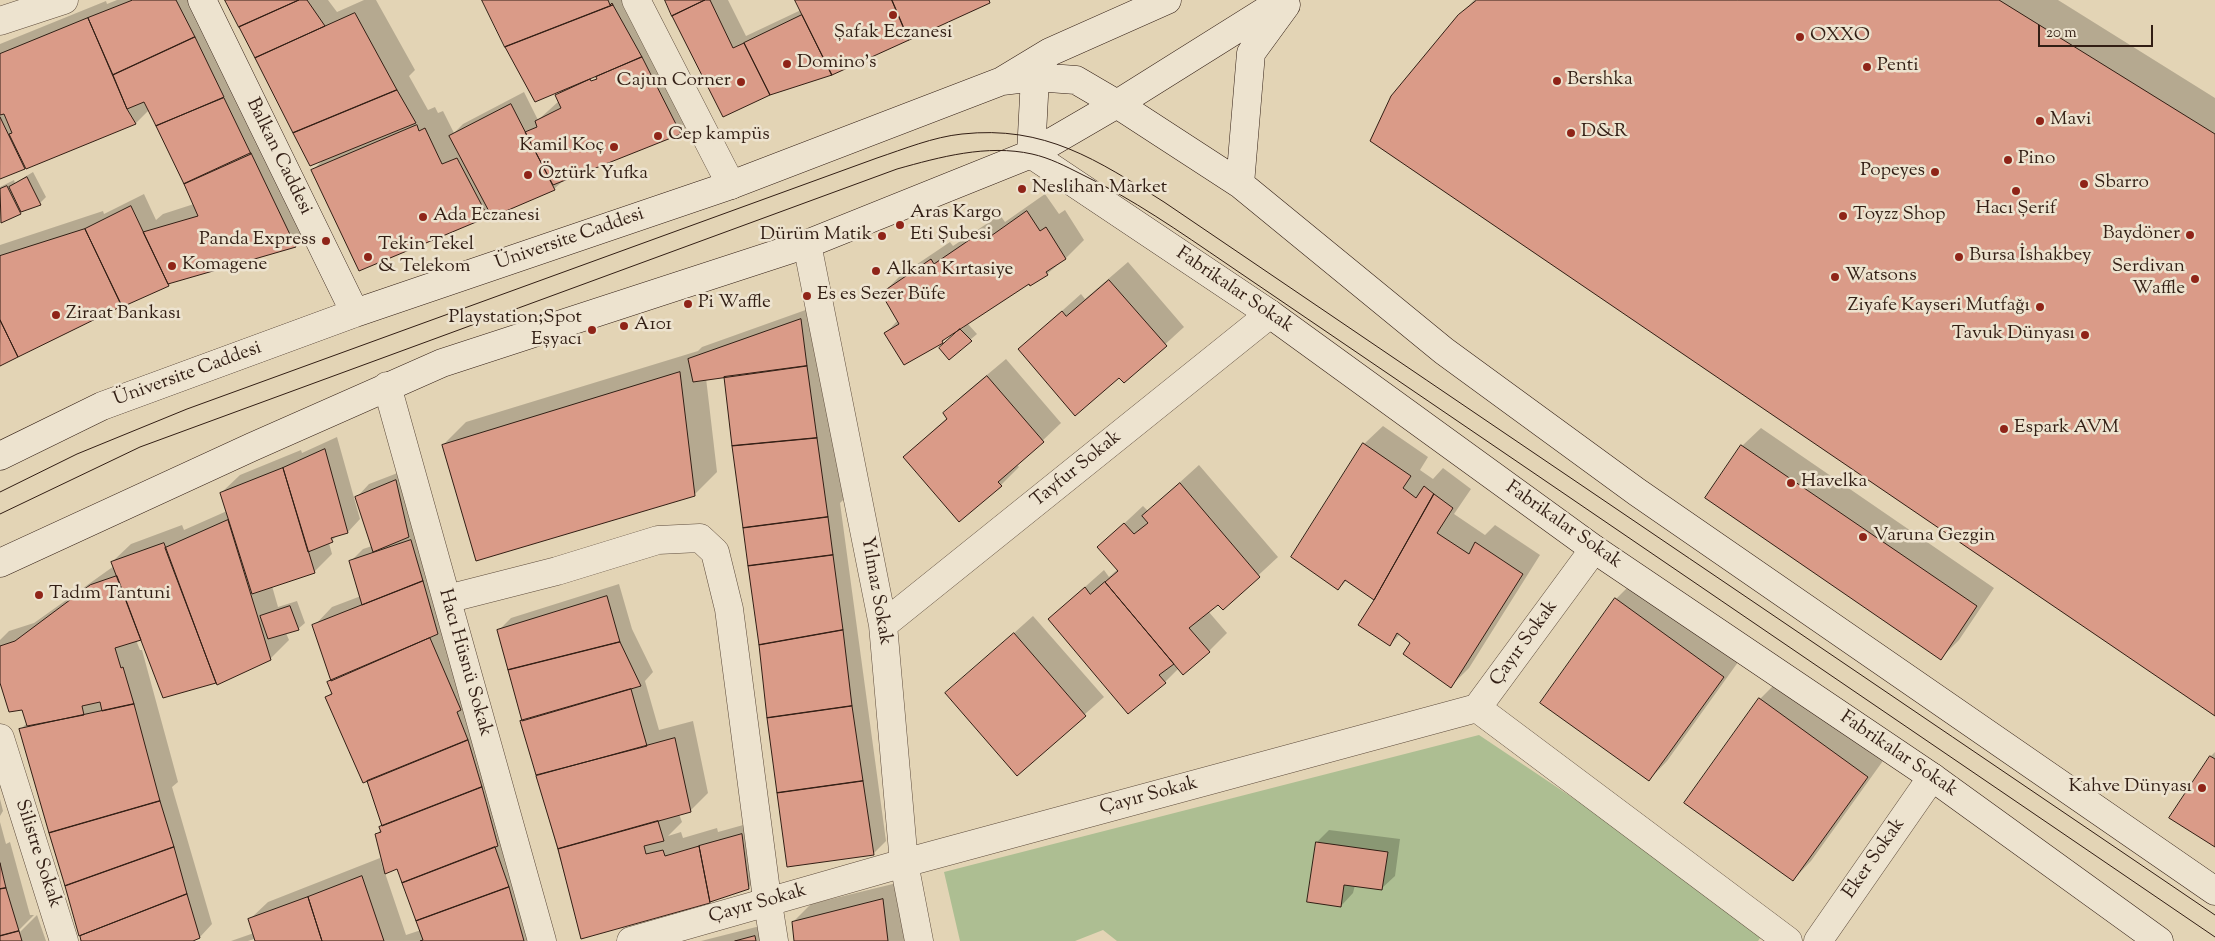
<!DOCTYPE html>
<meta charset="utf-8">
<style>
body{margin:0}
#map{position:relative;width:2215px;height:941px;overflow:hidden;background:#e3d4b5;font-family:"Sorts Mill Goudy",serif}
canvas{display:block}
.scale{position:absolute;left:2038px;top:25px;width:115px;height:22px;box-sizing:border-box;border:2px solid #321e14;border-top:0;padding-left:6px;font-size:15px;line-height:18px;white-space:nowrap;color:#321e14;-webkit-text-stroke:4px #ede3cf;paint-order:stroke}
</style>
<div id="map">
<canvas width="2215" height="941"></canvas>
<div class="scale">20 m</div>
</div>
<script>
const g = document.querySelector('canvas').getContext('2d');
g.lineJoin = 'round';
function fill(path, color) {
  g.fillStyle = color;
  g.fill(path, 'evenodd');
}
function trace(path, color, width, dash) {
  g.strokeStyle = color;
  g.lineWidth = width;
  g.lineCap = dash ? 'butt' : 'round';
  g.setLineDash(dash || []);
  g.stroke(path);
}
function write(font, color, halo, rows, align = 'center') {
  g.font = font + ' "Sorts Mill Goudy",serif';
  g.lineWidth = 5;
  g.setLineDash([]);
  g.textBaseline = 'middle';
  g.strokeStyle = halo;
  g.fillStyle = color;
  for (const [text, x, y, turn = 0] of rows) {
    g.save();
    g.translate(x, y);
    g.rotate((+turn || 0) * Math.PI / 180);
    g.textAlign = isNaN(turn) ? turn : align;
    if (halo) g.strokeText(text, 0, 0);
    g.fillText(text, 0, 0);
    g.restore();
  }
}
const green = new Path2D(`
 M1479,735L1767,928L1758,941H1117L1103,930L1075,941H960L944,872Z`);
const shadow = new Path2D(`
 M117,0H195L314,228L296,246L172,282L169,285L123,306L122,304L0,365V245L103,211L104,214L144,194L156,220L163,214L194,204L149,110L136,123L0,178V44L106,1L107,4Z
 M227,0H328L337,12L364,0H376L415,70L409,76L428,110L435,107L438,113L443,111L454,133L463,124L524,92L538,120L559,101L557,95L563,89L484,0H639L698,115L680,133L564,180L554,189L491,212L487,216L313,170L323,160L294,133ZM596,75L598,80L591,83L588,78Z
 M666,0H728L746,36L801,10L797,0H990L831,74L769,94Z
 M1474,0H2058L2215,98V715L1459,16Z
 M33,172L46,197L40,203L1,221L0,187L14,180L15,183Z
 M1045,194L1059,214L1065,210L1084,240L1066,258L1047,274L1030,282L967,323L977,334L949,358L946,342L964,327L963,325L942,342L885,334L898,320L883,293L901,275L950,242L953,246L1000,215L1005,222Z
 M1128,262L1184,327L1124,382L1119,376L1019,349L1081,294L1085,299Z
 M814,307L845,498L840,503L886,841L874,853L725,376L706,378L717,472L694,495L443,445L466,422L698,351L702,347Z
 M1006,359L1061,423L1017,465L1019,467L1001,485L904,457L948,417L945,414L963,395Z
 M1383,426L1428,457L1420,470L1433,479L1443,468L1471,489L1454,514L1485,535L1495,525L1540,555L1469,668L1451,686L1412,643L1400,634L1390,645L1376,600L1348,579L1338,589L1364,444Z
 M1761,428L1994,588L1959,640L1941,658L1707,498L1742,446Z
 M337,437L360,519L348,532L339,534L329,543L332,554L314,572L272,586L278,607L297,601L305,623L298,629L286,633L289,640L270,659L217,682L164,697L142,638L136,640L140,650H142L178,782L172,787L212,924L200,937L189,941H82L21,729L27,723L23,708L0,678V640L9,631L34,623L114,566L112,562L131,544L182,525L184,530L227,511L221,493L240,475L301,450L302,453Z
 M1199,465L1278,557L1223,608L1218,603L1208,611L1227,633L1209,651L1179,668L1165,682L1049,619L1104,570L1109,577L1118,569L1099,547L1143,506L1148,511Z
 M408,469L421,524L413,532L423,528L538,941H255L260,937L248,941H231L254,933L249,920L268,902L380,858L383,869L385,868L377,835L383,825L368,779L327,697L332,692L328,683L332,679L314,626L332,607L361,596L350,562L363,549L372,546L357,497L369,484ZM398,867L421,930L406,935L385,873Z
 M1634,581L1741,658L1667,761L1649,780L1616,599Z
 M619,584L632,629L653,672L645,681L659,730L693,721L708,793L690,811L679,814L682,822L668,836L681,832L683,838L717,828L718,832L754,822L761,875L748,888L709,902L582,938L537,776L541,773L498,631L511,618Z
 M1033,616L1104,697L1017,775L947,693Z
 M1778,681L1885,758L1811,861L1793,880L1760,699Z
 M2215,752V846L2211,756Z
 M0,799L3,811L0,816Z
 M0,822L6,844L10,842L30,915H34L14,935L15,937L37,915L46,941H0Z
 M1329,830L1400,839L1395,876L1382,888L1355,885L1353,893L1341,906L1317,842Z
 M901,882L909,941H794L795,939L793,922L811,904Z
 M768,924L770,941H701Z`);
const building = new Path2D(`
 M133,0H176L195,37L113,75L88,18Z
 M225,0H299L239,27Z
 M299,0H307L325,26L255,58L239,27Z
 M482,0H608L610,5L612,3L613,5L505,47Z
 M665,0H705L672,16Z
 M705,0H710L733,48L744,43L770,95L723,117L672,16Z
 M795,0H892L909,40L832,75Z
 M892,0H989L990,3L909,40Z
 M1477,0H1999L2215,134V716L1370,141L1391,96L1458,15Z
 M613,5L642,57L535,102L505,47Z
 M355,13L397,90L293,133L255,58Z
 M802,15L832,75L770,95L744,43Z
 M88,18L127,109L136,124L26,169L9,134L12,133L4,114L0,115V54Z
 M195,37L224,97L156,126L144,102L127,109L113,75Z
 M642,57L681,134L553,185L525,132L537,127L535,121L561,108L555,95L590,79L591,81L597,79L596,77Z
 M397,90L416,123L310,166L293,133Z
 M224,98L251,154L184,184L156,126Z
 M511,104L555,190L492,217L449,136Z
 M0,117L25,169L0,179Z
 M417,125L419,131L425,128L442,164L457,158L488,217L359,271L311,170Z
 M251,153L296,247L168,284L143,232L198,216L184,184Z
 M27,177L41,205L21,212L9,187Z
 M7,186L21,214L1,223L0,189Z
 M131,206L169,286L122,307L85,229Z
 M1027,211L1040,231L1046,227L1066,259L1046,272L1048,275L1030,286L1029,284L942,341L943,343L904,365L884,333L899,324L881,293L931,259L934,264L981,232L986,239Z
 M85,229L122,306L18,357L0,320V256Z
 M1109,280L1167,346L1124,383L1119,378L1075,416L1018,349L1062,311L1066,316Z
 M801,319L807,366L693,382L688,359Z
 M0,320L18,357L0,366Z
 M960,329L972,341L949,360L939,348Z
 M807,366L817,438L732,446L724,377Z
 M680,372L695,496L476,561L442,445Z
 M987,376L1044,442L998,482L1002,486L959,522L903,457L947,419L943,413Z
 M817,438L828,517L743,528L732,446Z
 M1363,443L1411,476L1403,488L1416,498L1424,486L1434,494L1374,600L1345,580L1338,590L1291,557Z
 M1741,445L1977,606L1941,660L1705,498Z
 M325,449L348,533L331,538L333,542L308,552L283,468Z
 M283,468L315,573L252,594L220,493Z
 M396,480L409,537L373,552L355,497Z
 M1180,483L1260,577L1223,610L1218,605L1189,628L1210,652L1183,675L1105,582L1118,571L1097,547L1124,523L1134,534L1148,523L1142,516Z
 M1434,494L1453,508L1437,533L1469,554L1475,542L1523,574L1451,688L1403,654L1410,643L1397,633L1390,646L1358,625L1374,600Z
 M828,517L833,555L748,566L743,528Z
 M228,520L271,660L217,685L165,548Z
 M411,540L423,581L362,605L349,561Z
 M164,543L216,683L163,698L111,562Z
 M833,555L843,630L759,645L748,566Z
 M117,576L141,640L115,648L121,668L123,667L134,704L102,711L100,702L82,706L84,715L27,726L22,710L9,712L0,683V646L15,641L90,585Z
 M423,581L438,634L331,681L312,625Z
 M1105,582L1174,664L1159,675L1166,683L1128,714L1048,619L1085,587L1090,594Z
 M607,596L620,642L508,670L497,630Z
 M1615,598L1724,677L1649,781L1540,703Z
 M290,606L299,630L268,639L260,616Z
 M843,630L852,706L767,718L759,645Z
 M1014,633L1086,716L1017,776L945,693Z
 M430,638L461,710L457,712L468,740L363,783L325,697L332,694L327,682Z
 M620,642L641,686L522,721L508,670Z
 M631,689L647,746L536,775L520,721Z
 M1759,698L1868,777L1793,881L1684,803Z
 M134,704L160,801L49,833L19,729Z
 M852,706L863,781L777,793L767,718Z
 M675,738L691,812L558,849L536,776Z
 M468,740L482,787L382,826L367,781Z
 M2210,756L2215,759V847L2169,818Z
 M863,781L874,855L787,867L777,793Z
 M482,787L498,846L402,883L397,869L385,874L375,834L381,832L379,827Z
 M160,801L174,847L65,886L49,833Z
 M658,821L664,841L644,846L646,854L663,850L665,856L699,846L710,903L581,939L558,849Z
 M742,834L749,889L710,902L699,846Z
 M1316,842L1388,852L1382,890L1344,885L1341,907L1307,902Z
 M174,847L187,894L79,936L65,886Z
 M495,847L509,887L416,921L402,883Z
 M0,863L6,888L0,889Z
 M362,876L384,941H322L308,897Z
 M509,887L524,941H420L423,940L416,921Z
 M6,888L19,931L0,936V889Z
 M187,894L200,938L193,941H81L80,936Z
 M308,897L322,941H255L248,919Z
 M883,899L888,941H794L792,922Z
 M19,931L22,941H0V936Z
 M755,936L756,941H735Z`);
const minor = new Path2D(`
 M636,0L731,185
 M0,21L64,0
 M807,244L883,625L904,863L919,941
 M387,386L542,941
 M447,599L557,571L658,540L700,538L715,552L729,609L766,891L774,941
 M883,625L1270,314
 M1477,708L1788,941
 M0,738L64,941
 M631,941L904,863L1477,708L1594,549
 M1818,941L1932,777`);
const secondary = new Path2D(`
 M202,0L355,313
 M1002,81L1035,77L1076,80L1117,104L1240,184L1444,351L1637,492L2215,891
 M1031,154L1270,314L1594,549L1932,777L2159,941
 M1031,154L1035,77L1043,63
 M1240,184L1251,53L1286,5
 M0,456L102,406L355,313L731,185L1002,81L1050,52L1167,0
 M0,563L252,447L442,363L807,244L1031,154L1117,104L1283,0`);
const tram = new Path2D(`
 M0,492L77,454L187,409L877,158C904,149 933,137 962,134C1045,125 1097,160 1164,202L2215,915
 M0,514L140,447L897,169C940,157 987,144 1032,154C1050,158 1065,166 1081,174C1133,199 1180,232 1227,264L2215,937`);
const markers = [
 [893,15,5,"#8f2418"],
 [1800,37,5,"#8f2418"],
 [787,64,5,"#8f2418"],
 [1867,67,5,"#8f2418"],
 [1557,81,5,"#8f2418"],
 [741,82,5,"#8f2418"],
 [2040,121,5,"#8f2418"],
 [1571,133,5,"#8f2418"],
 [658,136,5,"#8f2418"],
 [614,147,5,"#8f2418"],
 [2008,160,5,"#8f2418"],
 [1935,172,5,"#8f2418"],
 [528,175,5,"#8f2418"],
 [2084,184,5,"#8f2418"],
 [1022,189,5,"#8f2418"],
 [2016,191,5,"#8f2418"],
 [1843,216,5,"#8f2418"],
 [423,217,5,"#8f2418"],
 [900,225,5,"#8f2418"],
 [2190,235,5,"#8f2418"],
 [882,236,5,"#8f2418"],
 [326,241,5,"#8f2418"],
 [368,257,5,"#8f2418"],
 [1959,257,5,"#8f2418"],
 [172,266,5,"#8f2418"],
 [876,271,5,"#8f2418"],
 [1835,277,5,"#8f2418"],
 [2195,279,5,"#8f2418"],
 [807,296,5,"#8f2418"],
 [688,304,5,"#8f2418"],
 [2040,307,5,"#8f2418"],
 [56,315,5,"#8f2418"],
 [624,326,5,"#8f2418"],
 [592,330,5,"#8f2418"],
 [2085,335,5,"#8f2418"],
 [2004,429,5,"#8f2418"],
 [1791,483,5,"#8f2418"],
 [1863,537,5,"#8f2418"],
 [39,595,5,"#8f2418"],
 [2202,788,5,"#8f2418"]
];
const poiNames = [
 ["Şafak Eczanesi",893,34,"center"],
 ["OXXO",1810,37],
 ["Domino's",797,64],
 ["Penti",1877,67],
 ["Bershka",1567,81],
 ["Cajun Corner",731,82,"right"],
 ["Mavi",2050,121],
 ["D&R",1581,133],
 ["Cep kampüs",668,136],
 ["Kamil Koç",604,147,"right"],
 ["Pino",2018,160],
 ["Popeyes",1925,172,"right"],
 ["Öztürk Yufka",538,175],
 ["Sbarro",2094,184],
 ["Neslihan Market",1032,189],
 ["Hacı Şerif",2016,210,"center"],
 ["Aras Kargo",910,214],
 ["Eti Şubesi",910,236],
 ["Toyzz Shop",1853,216],
 ["Ada Eczanesi",433,217],
 ["Baydöner",2180,235,"right"],
 ["Dürüm Matik",872,236,"right"],
 ["Panda Express",316,241,"right"],
 ["Tekin Tekel",378,246],
 ["& Telekom",378,268],
 ["Bursa İshakbey",1969,257],
 ["Komagene",182,266],
 ["Serdivan",2185,268,"right"],
 ["Waffle",2185,290,"right"],
 ["Alkan Kırtasiye",886,271],
 ["Watsons",1845,277],
 ["Es es Sezer Büfe",817,296],
 ["Pi Waffle",698,304],
 ["Ziyafe Kayseri Mutfağı",2030,307,"right"],
 ["Ziraat Bankası",66,315],
 ["Playstation;Spot",582,319,"right"],
 ["Eşyacı",582,341,"right"],
 ["A101",634,326],
 ["Tavuk Dünyası",2075,335,"right"],
 ["Espark AVM",2014,429],
 ["Havelka",1801,483],
 ["Varuna Gezgin",1873,537],
 ["Tadım Tantuni",49,595],
 ["Kahve Dünyası",2192,788,"right"]
];
const streetNames = [
 ["Balkan Caddesi",278,157,64],
 ["Üniversite Caddesi",570,240,-19],
 ["Fabrikalar Sokak",1234,291,34],
 ["Üniversite Caddesi",188,375,-20],
 ["Tayfur Sokak",1077,470,-39],
 ["Fabrikalar Sokak",1563,526,35],
 ["Yılmaz Sokak",875,591,80],
 ["Çayır Sokak",1525,644,-54],
 ["Hacı Hüsnü Sokak",464,663,74],
 ["Fabrikalar Sokak",1898,755,34],
 ["Çayır Sokak",1149,797,-15],
 ["Silistre Sokak",37,854,72],
 ["Eker Sokak",1875,859,-55],
 ["Çayır Sokak",758,905,-16]
];
fill(green, '#adbe92');
fill(shadow, '#0003');
fill(building, '#da9b88');
trace(building, '#321e14', 1);
trace(minor, '#5e4c3c', 29);
trace(secondary, '#321e14', 29);
trace(minor, '#ede3cf', 28);
trace(secondary, '#ede3cf', 28);
trace(tram, '#321e14', 1);
for (const [x, y, r, color] of markers) {
  const dot = new Path2D();
  dot.arc(x, y, r, 0, 2 * Math.PI);
  g.fillStyle = color;
  g.fill(dot);
  trace(dot, '#ede3cf', 2);
}
write('19px', '#321e14', '#ede3cf', poiNames, 'left');
write('19px', '#321e14', '#ede3cf', streetNames);
</script>
